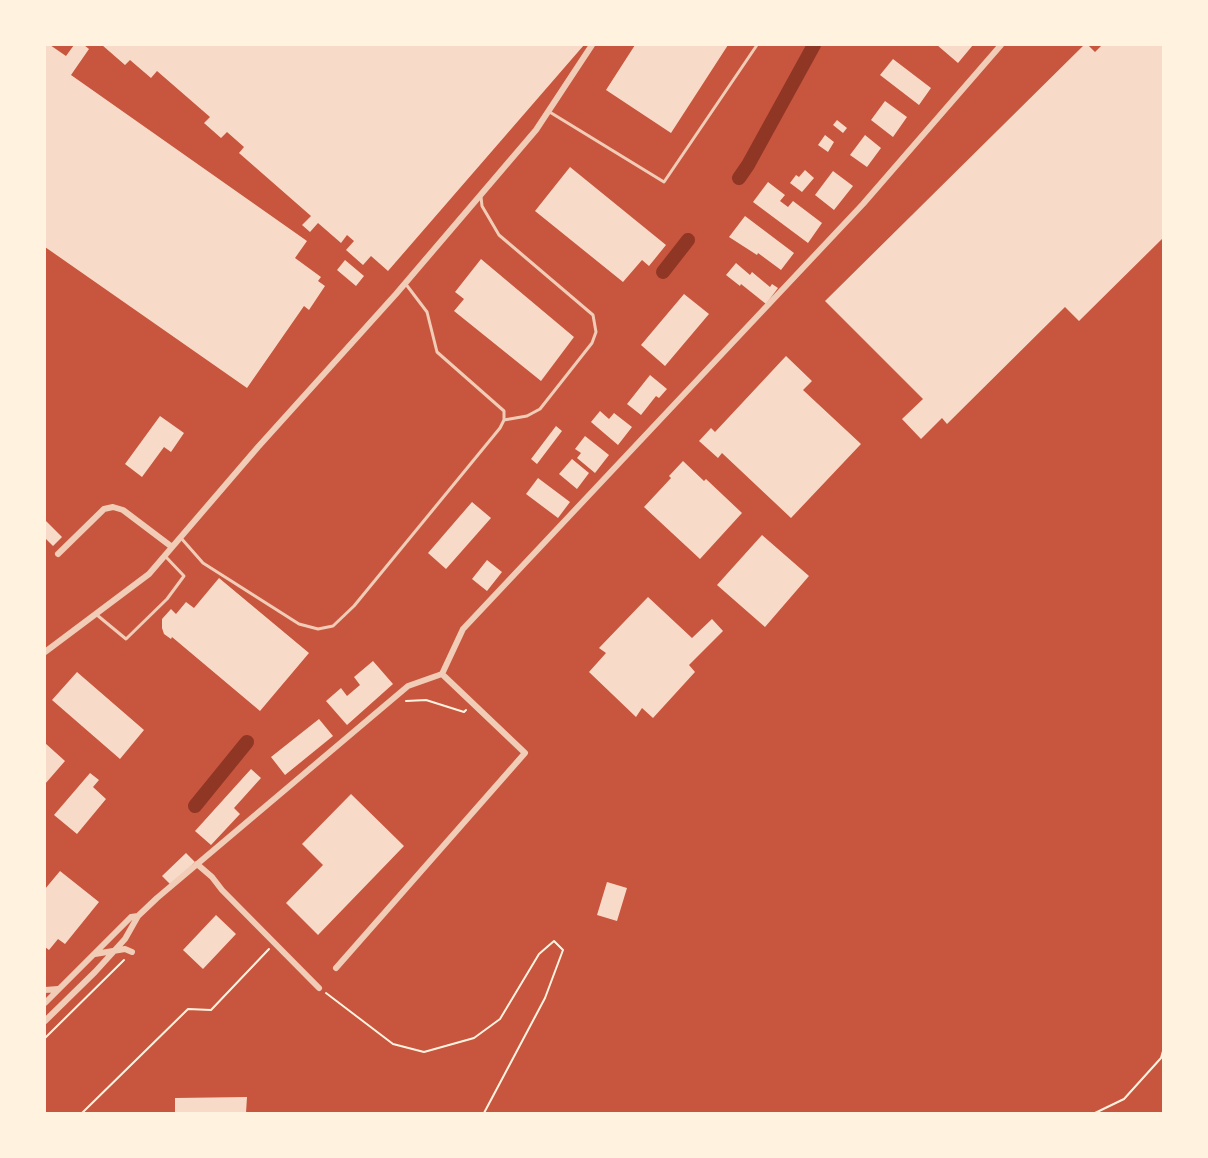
<!DOCTYPE html>
<style>
body{margin:0}
#map{position:relative;width:1208px;height:1158px;overflow:hidden;background:#c8553d;font-family:"Work Sans",sans-serif}
canvas{display:block}
.frame{position:absolute;inset:0;border:46px solid #fff3e0;pointer-events:none}
</style>
<div id="map">
<canvas width="1208" height="1158"></canvas>
<div class="frame"></div>
</div>
<script>
const g = document.querySelector('canvas').getContext('2d');
g.lineJoin = 'round';
function trace(path, color, width, dash) {
  g.strokeStyle = color;
  g.lineWidth = width;
  g.lineCap = dash ? 'butt' : 'round';
  g.setLineDash(dash || []);
  g.stroke(path);
}
function fill(path, color) {
  g.fillStyle = color;
  g.fill(path, 'evenodd');
}
const canal = new Path2D(`
 M739,178L748,165L814,45
 M663,272L688,240
 M195,806L247,742`);
const building = new Path2D(`
 M45,45H50L66,56L74,45H84L89,49L71,75L307,241L295,258L321,277L318,281L325,286L309,310L304,306L247,388L45,247Z
 M102,45H584L388,271L371,256L363,265L346,250L354,241L347,235L341,243L318,223L310,232L302,225L311,216L239,153L244,147L227,132L221,138L204,123L210,117L157,71L151,78L130,60L125,65Z
 M635,45H728L671,133L606,90Z
 M937,45H973L958,63Z
 M1084,45H1088L1095,52L1102,45H1163V238L1079,321L1065,307L947,424L942,418L921,439L902,419L923,399L825,301Z
 M893,59L931,88L919,105L880,75Z
 M885,101L907,117L893,137L871,120Z
 M837,120L847,128L843,133L833,125Z
 M825,135L834,142L828,152L818,145Z
 M865,135L881,148L867,167L850,155Z
 M570,167L666,245L649,266L642,260L623,282L535,211Z
 M805,170L814,178L802,192L790,183L796,175L799,177Z
 M833,171L853,186L834,210L815,195Z
 M768,182L785,195L780,201L788,207L793,201L822,223L808,243L753,202Z
 M745,216L794,253L781,270L758,253L757,255L729,237Z
 M481,259L574,337L541,381L454,311L464,299L455,292Z
 M345,260L364,276L356,286L337,270Z
 M736,263L750,275L752,272L770,287L772,284L778,288L766,304L741,284L740,286L726,275Z
 M684,294L709,314L665,366L641,345Z
 M786,356L812,381L803,390L861,444L791,518L722,453L718,458L699,441L711,428L715,432Z
 M650,375L667,389L659,398L656,396L641,415L627,404Z
 M600,411L609,419L614,413L632,427L618,445L591,422Z
 M160,416L184,433L171,452L164,447L142,477L125,464Z
 M556,426L562,431L537,464L531,459Z
 M585,436L609,455L595,473L577,458L581,453L575,449Z
 M572,459L589,473L577,489L559,474Z
 M683,461L704,481L706,479L742,513L700,559L644,507L671,478L669,476Z
 M538,478L570,502L558,518L526,494Z
 M472,502L491,518L446,569L428,553Z
 M45,520L62,537L53,546L45,538Z
 M762,535L809,576L765,627L717,585Z
 M487,560L502,572L487,591L472,579Z
 M219,578L309,653L260,711L172,637L171,639L164,634L162,628V619L171,609L176,614L186,602L194,608Z
 M648,597L692,638L712,619L723,631L689,665L695,672L653,718L642,708L636,717L589,672L606,653L599,648Z
 M373,661L393,684L347,725L326,701L341,688L347,696L360,685L354,677Z
 M77,672L144,730L120,759L52,700Z
 M319,719L333,736L285,775L271,757Z
 M45,743L65,761L45,784Z
 M251,769L261,778L234,808L240,814L211,845L195,831Z
 M90,773L99,780L93,787L106,799L77,834L54,815Z
 M351,794L404,846L318,935L286,903L323,865L302,844Z
 M186,853L195,862L171,885L162,876Z
 M60,871L99,902L65,944L58,939L49,950L45,947V889Z
 M607,882L627,888L617,921L597,915Z
 M216,915L236,934L203,969L183,950Z
 M247,1097L246,1113H175V1098Z`);
const path = new Path2D(`
 M406,701L426,700L464,712L466,710
 M326,993L393,1044L424,1052L474,1038L500,1019L539,954L554,941L563,950L545,998L484,1113
 M45,1038L124,960
 M82,1113L188,1009L211,1010L269,949
 M1095,1113L1124,1099L1161,1058L1163,1051`);
const service = new Path2D(`
 M548,111L664,182L757,45
 M481,197L482,206L499,235L593,315L596,332L592,343L540,409L527,416L504,420
 M181,538L203,563L299,624L318,629L333,626L354,606L500,428L504,420V411L437,352L427,312L405,283
 M97,615L126,639L167,599L184,576L166,557`);
const minor = new Path2D(`
 M58,554L104,509L113,507L123,510L172,547
 M45,652L149,574L258,447L396,294L536,130L592,45
 M197,864L212,877L222,890L319,988
 M95,954L125,949L132,952
 M336,968L525,753L442,674
 M45,990L58,989
 M45,1003L131,917L138,916
 M45,1021L95,972L125,939L138,916L157,898L408,686L442,674L463,629L863,204L1001,45`);
trace(canal, '#8f3625', 14);
fill(building, '#f7dbc8');
trace(path, '#fff3e0', 2);
trace(service, '#f1ccb7', 3);
trace(minor, '#f1ccb7', 6);
</script>
